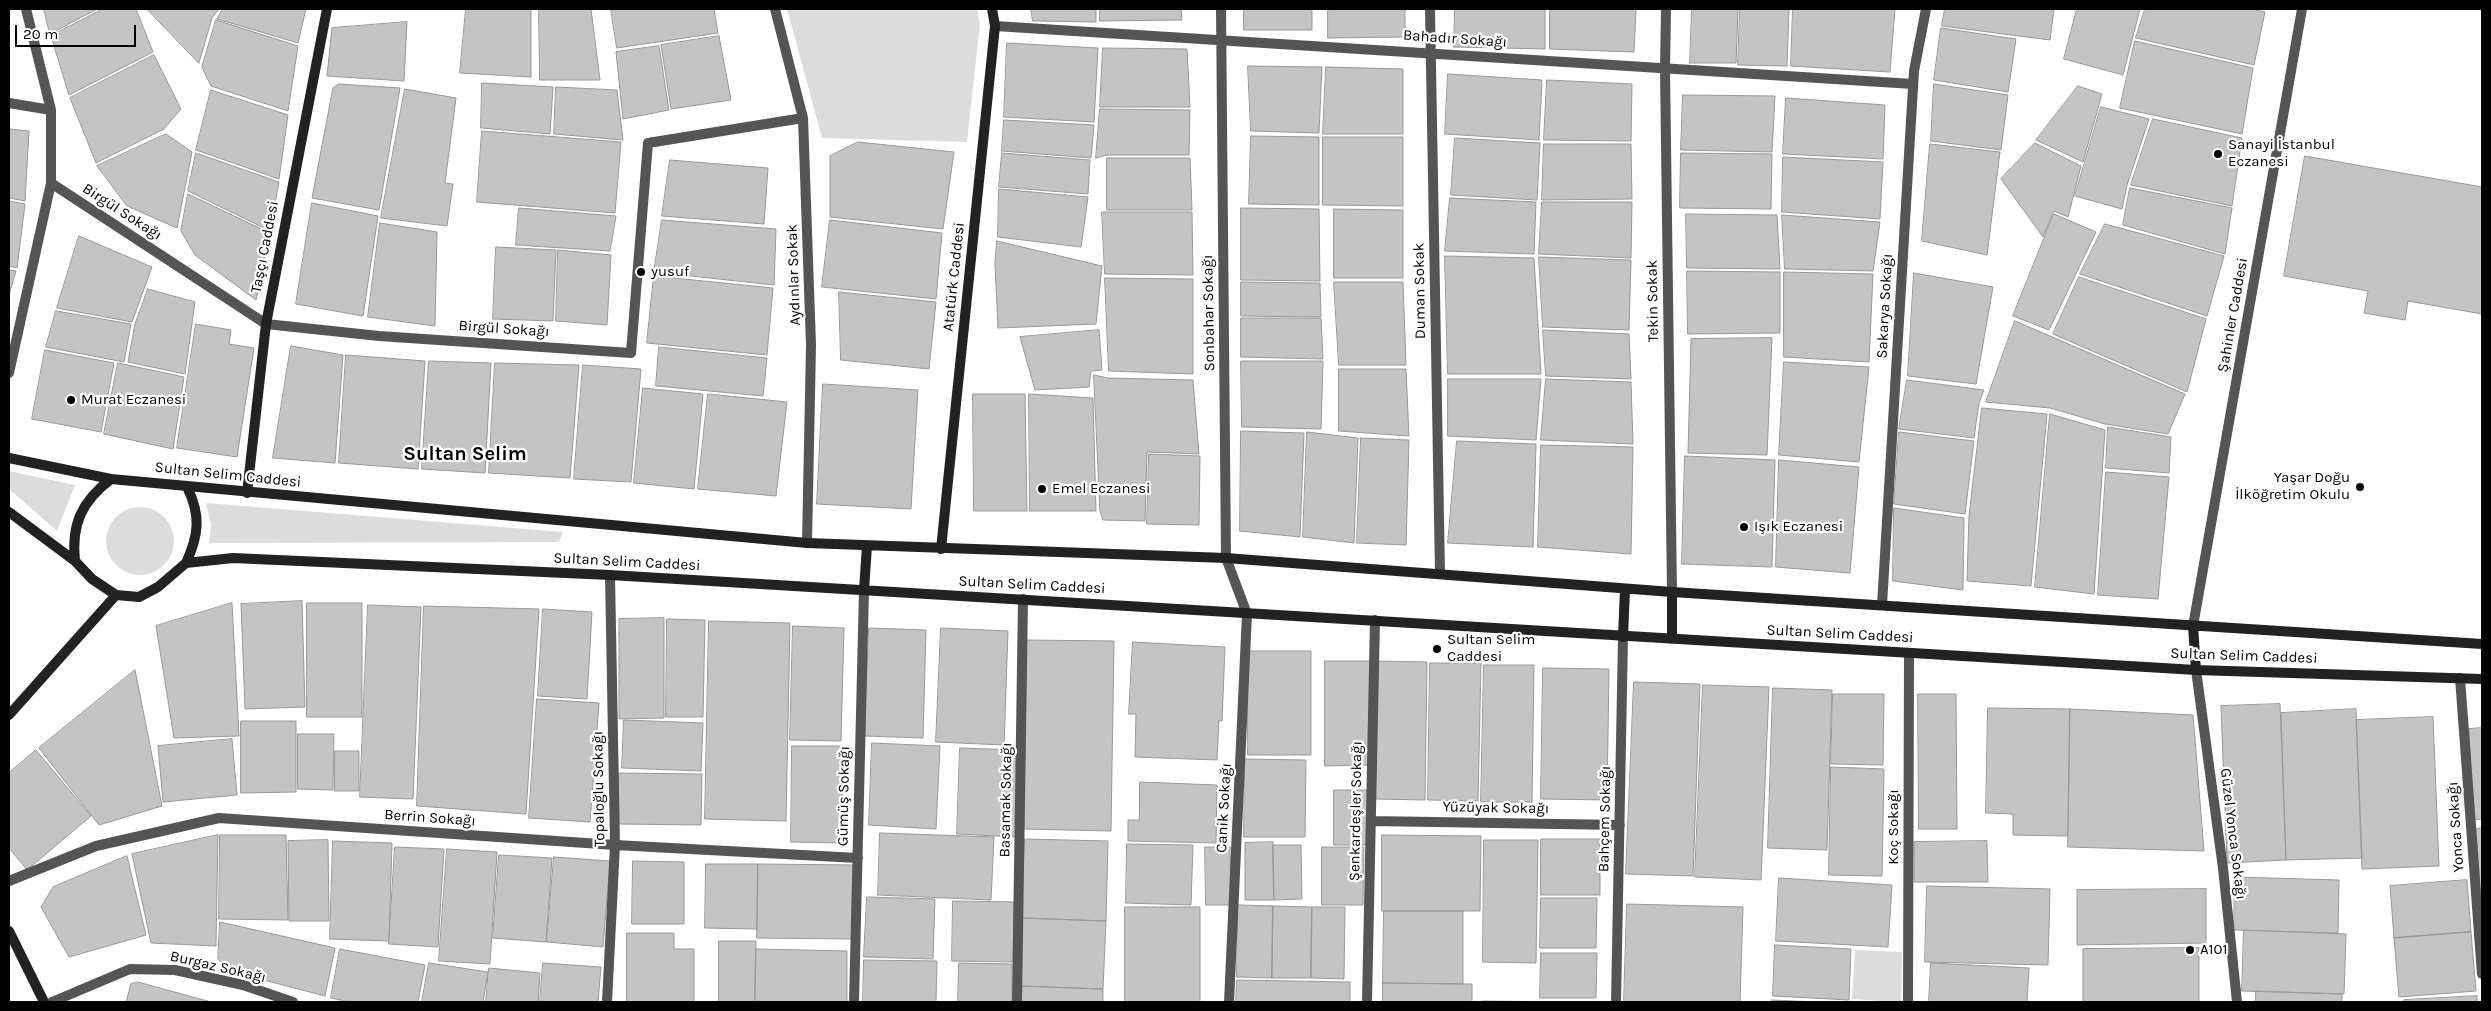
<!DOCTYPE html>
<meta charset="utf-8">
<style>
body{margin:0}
#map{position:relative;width:2491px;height:1011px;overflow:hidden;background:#fff;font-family:Karla,sans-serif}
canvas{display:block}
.frame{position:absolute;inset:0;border:10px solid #000;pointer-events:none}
.scale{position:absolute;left:15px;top:25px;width:121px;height:22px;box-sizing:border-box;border:2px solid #000;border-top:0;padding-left:6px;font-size:15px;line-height:18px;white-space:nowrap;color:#000;-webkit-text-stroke:4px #fff;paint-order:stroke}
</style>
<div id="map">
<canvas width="2491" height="1011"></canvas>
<div class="frame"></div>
<div class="scale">20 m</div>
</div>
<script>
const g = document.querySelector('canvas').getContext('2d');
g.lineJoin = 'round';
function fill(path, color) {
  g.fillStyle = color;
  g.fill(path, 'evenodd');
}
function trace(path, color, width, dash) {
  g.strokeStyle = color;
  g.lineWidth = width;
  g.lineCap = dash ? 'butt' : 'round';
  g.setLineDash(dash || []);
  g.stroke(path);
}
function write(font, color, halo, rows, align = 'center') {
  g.font = font + ' Karla,sans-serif';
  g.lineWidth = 4.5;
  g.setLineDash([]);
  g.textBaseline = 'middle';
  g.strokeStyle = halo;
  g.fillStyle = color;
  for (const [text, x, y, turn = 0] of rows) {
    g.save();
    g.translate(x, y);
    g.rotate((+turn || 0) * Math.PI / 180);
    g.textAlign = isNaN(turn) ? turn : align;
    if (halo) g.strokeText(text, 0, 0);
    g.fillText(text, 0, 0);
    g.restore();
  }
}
const green = new Path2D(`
 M787,9H977L980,24L967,142L822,138Z
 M9,471L75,485L57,531L9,489Z
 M206,503L563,532L559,542L209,543L211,525Z
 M106 541a34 34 0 1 1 68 0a34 34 0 1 1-68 0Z
 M1855,950L1902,952L1901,1002L1852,999Z`);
const building = new Path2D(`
 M44,9H97L50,34Z
 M103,9H136L153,52L69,95L51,36Z
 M147,9H219L212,18L199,63Z
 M223,9H306L298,43L217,19Z
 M466,9H531V77L460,73Z
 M539,9H591L600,80H540Z
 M611,9H714L718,33L617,48Z
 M1031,9H1096V22L1033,21Z
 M1100,9H1181L1182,20L1100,21Z
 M1244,9H1312V30H1244Z
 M1328,9H1405V37L1328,38Z
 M1455,9H1545V49L1454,47Z
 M1550,9H1636L1634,52L1550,49Z
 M1692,9H1738L1736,63H1690Z
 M1740,9H1789L1787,66L1738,65Z
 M1793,9H1895L1890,72L1791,66Z
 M1945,9H2054L2050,40L1942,26Z
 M2077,9H2140L2123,75L2064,59Z
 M2145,9H2252L2265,12L2254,65L2136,38Z
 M216,20L298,46L288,111L211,86L202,67Z
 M407,22L404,81L327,76L332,28Z
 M1941,28L2016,39L2008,92L1934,80Z
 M719,36L731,100L671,109L661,45Z
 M2135,41L2253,68L2242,134L2120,108Z
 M1007,43L1098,48L1094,122L1004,117Z
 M659,46L669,110L623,119L616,52Z
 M1103,48L1187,49L1190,107H1100Z
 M154,55L181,109L164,129L96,163L70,98Z
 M1248,66L1322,67L1319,133L1251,131Z
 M1326,67L1403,69V134H1323Z
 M1448,74L1542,80L1539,140L1445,134Z
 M1547,80L1632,84L1631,141L1544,140Z
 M482,83L553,87L550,134L481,128Z
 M339,84L400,88L379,210L312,198L333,88Z
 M1934,84L2008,95L2001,150L1931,141Z
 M2078,86L2102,94L2083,162L2036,140Z
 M556,87L617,90L623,140L554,134Z
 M405,89L456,98L445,183L453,184L447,226L381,218Z
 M211,90L288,115L279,179L196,150Z
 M1683,95L1775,96L1772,152L1681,150Z
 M1786,98L1885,105L1883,159L1783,154Z
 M2101,107L2149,119L2127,185L2122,209L2075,196Z
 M1100,109L1190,110L1189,155H1107L1096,158Z
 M2153,119L2242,138L2232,206L2131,185Z
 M1004,120L1094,125L1091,158L1002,151Z
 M9,129L29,131L25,201L9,198Z
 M482,131L621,142L615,213L477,202Z
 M166,134L192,152L177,228L127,206L97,166Z
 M1251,136L1319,137V205L1249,204Z
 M1323,137H1403V206L1323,205Z
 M1455,138L1540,143L1537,200L1451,195Z
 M858,142L954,152L943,229L830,217V156Z
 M2035,143L2081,166L2068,217L2054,211L2043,237L2001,179Z
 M1544,144H1631L1632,199L1542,200Z
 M1930,144L2000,152L1987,255L1922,241Z
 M196,153L279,182L270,231L188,191Z
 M1002,153L1090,160L1088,194L999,187Z
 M1681,153L1772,154L1771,209L1680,208Z
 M2305,156L2482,187V314L2408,301L2405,320L2364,313L2368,291L2284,276Z
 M1783,157L1883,162L1880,219L1782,212Z
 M1107,158H1190L1192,210H1107Z
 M670,160L768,168L764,224L662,216Z
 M2130,188L2232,208L2225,254L2123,225Z
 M999,189L1088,197L1081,247L998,237Z
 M188,194L270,233L256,300L195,255L181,231Z
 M1450,198L1536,202L1534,254L1445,251Z
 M9,201L25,204L17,268L9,266Z
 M1542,202H1632L1631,258L1539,254Z
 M312,203L378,216L363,316L296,304Z
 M519,208L616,216L610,251L516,245Z
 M1241,208L1319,209L1320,281L1241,280Z
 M1334,209L1403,210V278H1334Z
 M1102,212H1192L1193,275L1105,274Z
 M1686,214L1777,215L1780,269L1687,268Z
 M2054,214L2096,232L2049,330L2013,316Z
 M1782,215L1880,222L1873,271L1785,269Z
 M662,220L776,229L774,285L654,272Z
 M830,220L942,233L936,299L822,287Z
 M380,223L437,232L435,326L368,317Z
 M2105,224L2224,256L2207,316L2080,274Z
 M79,236L152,267L132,322L57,308Z
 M997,241L1102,266L1096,324L998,328L995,264Z
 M496,247L556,250L553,321L493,319Z
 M558,250L611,255L607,325L556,321Z
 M1445,256L1534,258L1541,374H1448Z
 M1539,257L1631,260L1629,330L1543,327Z
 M9,270L16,271L9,295Z
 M1687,271L1780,272V333L1688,334Z
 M1784,272L1873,274L1869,362L1784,357Z
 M1914,273L1993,287L1976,384L1908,376Z
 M654,276L773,288L767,355L647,343Z
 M2079,277L2206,319L2187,392L2053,334Z
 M1105,278L1193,279V374L1109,371Z
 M1241,282L1320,283L1321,317L1241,316Z
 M1334,282H1403L1406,365H1339Z
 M148,289L195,302L185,374L128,362L135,324Z
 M839,292L936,302L929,369L841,360Z
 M56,311L131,324L124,362L46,347Z
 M1241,318H1321L1323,359L1241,357Z
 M2015,321L2185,394L2168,434L2105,424L2050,408L1986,402Z
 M196,324L231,330L229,344L254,348L237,457L177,448Z
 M1099,330L1102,370L1091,371L1089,387L1035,390L1020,337Z
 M1543,330L1629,334L1631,379L1546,376Z
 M1772,338L1767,455L1688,453L1691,339Z
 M291,346L343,355L335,463L273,458Z
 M659,347L767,358L763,396L656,386Z
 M45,350L114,363L101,432L32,419Z
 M346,355L425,361L418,469L339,463Z
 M429,361L491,363L485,473L422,469Z
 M1241,361H1323L1321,429L1242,427Z
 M1784,362L1869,367L1859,462L1779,455Z
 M118,363L184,377L173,449L104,434Z
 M495,363L579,365L570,478L489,473Z
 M583,365L641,369L631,482L574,479Z
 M1339,369H1406L1409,436L1339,431Z
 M1094,375L1108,378L1193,380L1199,454L1147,452L1145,521L1103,520L1100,511Z
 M1448,379H1541L1536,440L1448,436Z
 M1546,379L1631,382L1633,444L1541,440Z
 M1907,380L1984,390L1979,403L1974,438L1899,429Z
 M823,384L918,390L911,509L817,504Z
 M643,388L703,394L694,489L634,483Z
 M708,394L787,402L776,496L698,489Z
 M973,394H1025L1027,511H974Z
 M1029,394L1093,398L1096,511H1030Z
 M1982,408L2047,414L2031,586L1967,581L1969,516Z
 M2050,414L2105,430L2094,594L2035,587Z
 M2108,427L2171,437L2169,473L2106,468Z
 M1241,431L1304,433L1300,537L1240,531Z
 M1307,432L1358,438L1354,543L1303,537Z
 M1899,432L1974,441L1965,514L1894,504Z
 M1361,438L1409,440L1406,545L1357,543Z
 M1457,441L1536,444L1533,547L1448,543Z
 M1541,445L1633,447L1631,554L1538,547Z
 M1149,454L1200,456L1199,525L1147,524Z
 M1685,456L1775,460L1772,567L1682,564Z
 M1779,460L1859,467L1850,573L1776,567Z
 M2106,472L2169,477L2158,599L2098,595Z
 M1894,508L1964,518L1963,590L1893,581Z
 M302,601L305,707L245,709L241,604Z
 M232,603L239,736L174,738L156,626Z
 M307,603H362V717H307Z
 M368,605L421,607L413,799L360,797Z
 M424,606L539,609L526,814L417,806Z
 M543,609L592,612L587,699L538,696Z
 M664,618V718L619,719V619Z
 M667,619L705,620L703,717H666Z
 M709,621L790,623L786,821L705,819Z
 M793,626L844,628L841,741L790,740Z
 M869,628L926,630L923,738L865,736Z
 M941,628L1008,631L1004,745L936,742Z
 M1027,640L1114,641L1111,831L1024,829Z
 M1133,642L1225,647L1222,721L1219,720L1217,760L1135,757L1136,714H1129Z
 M1248,651H1311V755H1248Z
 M1325,661H1370V765L1325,766Z
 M1377,661L1427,662L1425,800L1375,799Z
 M1430,663H1481L1478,801L1428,800Z
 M1484,665H1534L1532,802H1481Z
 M1543,668L1609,669L1607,800L1541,799Z
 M135,670L162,806L99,825L39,748Z
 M1634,682L1700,684L1693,876L1626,874Z
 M1703,685L1769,687L1761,880L1695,877Z
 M1773,688L1832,690L1827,850L1768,848Z
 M1833,694H1884L1883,765L1831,764Z
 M1918,694H1956L1957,829H1919Z
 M537,699L599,703L590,822L529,818Z
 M2280,704L2286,860L2227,863L2221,706Z
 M1988,708L2070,709L2068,836L2013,835V814L1986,813Z
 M2070,709L2193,715L2204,851L2068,847Z
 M2356,709L2362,858L2286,860L2281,713Z
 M2433,717L2439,866L2362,869L2356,720Z
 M624,720L703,723L701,771L622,768Z
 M241,721H296V792L241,793Z
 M2482,728V819L2473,820L2469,729Z
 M298,734H334L333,790L298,789Z
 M232,739L237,795L163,802L158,746Z
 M872,743L940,746L936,829L869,825Z
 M792,746H843L841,843L791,842Z
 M960,748L1019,750L1016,837L957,834Z
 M36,750L91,816L27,870L9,848V773Z
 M335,751H359V791H335Z
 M1245,759L1306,760L1305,837H1244Z
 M1831,767L1884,769L1882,876L1829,875Z
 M619,773L702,774L701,825L619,824Z
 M1140,782L1217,785L1216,843L1128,841V820H1139Z
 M1334,790H1369L1368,845H1334Z
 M2482,828V899H2480L2476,829Z
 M880,833L994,837L991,900L878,895Z
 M218,835L216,946L151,943L132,854Z
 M220,835H286L288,920L219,919Z
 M1382,835L1481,836L1480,911H1382Z
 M1025,839L1108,841L1106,921L1022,918Z
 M1541,839H1600V895H1541Z
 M328,840L329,921H289L288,841Z
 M1484,840H1538L1536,963L1483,962Z
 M333,841L392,843L389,941L330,939Z
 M1987,841L1988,882H1914V842Z
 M1273,842L1274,900H1245V843Z
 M1127,844L1193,845L1191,905L1126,903Z
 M1273,845H1301L1302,899L1274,900Z
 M395,847L444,849L438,947L389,944Z
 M1205,847H1230L1231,905H1206Z
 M1322,847H1364L1363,905H1322Z
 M447,849L497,852L490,964L439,961Z
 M499,855L552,858L546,942L493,938Z
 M127,856L146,935L69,957L41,907L53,887Z
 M554,857L610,861L603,947L547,942Z
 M633,861L684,862V924H632Z
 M706,864H758L757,929L705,928Z
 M758,864L854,865L853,939L757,938Z
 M2235,877L2339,880L2338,933L2234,930Z
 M1779,878L1892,885L1888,947L1776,941Z
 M2467,880L2471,932L2394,938L2390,886Z
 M1927,886L2050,889L2048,965L1925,962Z
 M2206,889V943L2077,945V890Z
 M867,897L935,899L933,959L864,957Z
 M1541,898H1597L1596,948H1540Z
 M953,901L1014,902L1013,962L952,961Z
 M1627,904L1743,907L1740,1002H1624Z
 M1238,905L1273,906L1272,978L1237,977Z
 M1273,906L1312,907L1311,978H1272Z
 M1125,907H1200V1002H1125Z
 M1312,907H1345L1344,979L1311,978Z
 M1384,911H1463V984L1383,983Z
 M1022,918L1106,921L1103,989L1020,986Z
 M220,922L335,948L325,996L229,971L218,959Z
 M2244,930L2346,934L2344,994L2242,991Z
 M2471,932L2476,991L2399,997L2394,938Z
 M627,933H674V949H694V1002H627Z
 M719,941H756L755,1002H719Z
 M1775,945L1851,949L1849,1000L1773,996Z
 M2199,948V1002H2083V949Z
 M340,949L425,965L418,1002H350L331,998Z
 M756,949L847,951V1002H755Z
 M1541,953H1597L1596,998H1540Z
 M864,960L937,961L936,1002H863Z
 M429,963L488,972L483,1002H422Z
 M543,963L601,967L598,1002H540Z
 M959,963L1012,964V1002H958Z
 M1931,963L2029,968L2027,1002H1929Z
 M489,968L540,973L538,1002H486Z
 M1237,980L1350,982V1002H1236Z
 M138,982L211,1002H126L131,984Z
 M1383,983L1472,984V1002H1383Z
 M1020,986L1103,989V1002H1020Z
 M2256,991L2342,994V1002H2256Z
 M2477,996V1002H2404V1000Z
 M1772,1000L1816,1002H1772Z
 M1482,1001L1575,1002H1482Z`);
const street = new Path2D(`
 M775,9L803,118L811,345L807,543
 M1221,9L1226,558L1247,614L1229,1002
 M1430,9L1440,573
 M1666,9L1665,69L1672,592
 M995,26L1913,84
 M9,103L51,110
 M51,183L266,324L379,336L631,353L648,143L803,118
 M9,373L51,183V110L26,9
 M1882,605L1914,71L1926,9
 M2193,626L2302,9
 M2196,670L2223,868L2237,1002
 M2460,678L2482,974
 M1371,821L1620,825
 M9,881L96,846L219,818L615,845L858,858
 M52,1002L130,969L175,970L243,985L293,1002
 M607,1002L615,845L610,575
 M854,1002L864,590
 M1017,1002L1023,599
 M1367,1002L1375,620
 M1616,1002L1623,637
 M1908,1002L1909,653`);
const secondary = new Path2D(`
 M9,458L111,479L807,543L1226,558L1672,592L2482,644
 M247,493L266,324L327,9
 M9,512L75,561L92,579L116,595L139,597L158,587L186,563L233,558L610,575L2196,670L2482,679
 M941,549L995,26L992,9
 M75,561C71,524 82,501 111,479
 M186,563C199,535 201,515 187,487
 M864,590L867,546
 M2193,626L2196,670
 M1623,637L1625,589
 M1672,639V592
 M9,715L116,595
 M9,931L44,1002`);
const markers = [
 [2218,154,5,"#000"],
 [641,272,5,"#000"],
 [71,400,5,"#000"],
 [2360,487,5,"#000"],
 [1042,489,5,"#000"],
 [1744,527,5,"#000"],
 [1437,649,5,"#000"],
 [2190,950,5,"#000"]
];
const streetNames = [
 ["Bahadır Sokağı",1455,39,4],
 ["Birgül Sokağı",122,212,33],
 ["Taşçı Caddesi",265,247,-79],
 ["Aydınlar Sokak",794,275,-92],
 ["Atatürk Caddesi",954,277,-84],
 ["Duman Sokak",1420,291,-91],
 ["Tekin Sokak",1653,301,-91],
 ["Sakarya Sokağı",1885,306,-87],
 ["Sonbahar Sokağı",1209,313,-91],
 ["Şahinler Caddesi",2233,315,-80],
 ["Birgül Sokağı",504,329,4],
 ["Sultan Selim Caddesi",228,475,6],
 ["Sultan Selim Caddesi",627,562,3],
 ["Sultan Selim Caddesi",1032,585,3],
 ["Sultan Selim Caddesi",1840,634,3],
 ["Sultan Selim Caddesi",2244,656,2],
 ["Topaloğlu Sokağı",599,789,-91],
 ["Gümüş Sokağı",844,796,-89],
 ["Basamak Sokağı",1006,800,-89],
 ["Canik Sokağı",1224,808,-87],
 ["Yüzüyak Sokağı",1496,808,1],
 ["Şenkardeşler Sokağı",1356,811,-89],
 ["Berrin Sokağı",430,818,4],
 ["Bahçem Sokağı",1605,819,-89],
 ["Koç Sokağı",1894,827,-90],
 ["Yonca Sokağı",2456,827,-94],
 ["Güzel Yonca Sokağı",2233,834,83],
 ["Burgaz Sokağı",218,967,13]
];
const poiNames = [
 ["Sanayi İstanbul",2228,145],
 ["Eczanesi",2228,162],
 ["yusuf",651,272],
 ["Murat Eczanesi",81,400],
 ["Yaşar Doğu",2350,478,"right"],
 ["İlköğretim Okulu",2350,495,"right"],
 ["Emel Eczanesi",1052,489],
 ["Işık Eczanesi",1754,527],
 ["Sultan Selim",1447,640],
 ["Caddesi",1447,657],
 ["A101",2200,950]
];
const districtNames = [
 ["Sultan Selim",465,454]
];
fill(green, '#dcdcdc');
fill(building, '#c4c4c4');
trace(building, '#999', 1);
trace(street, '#555', 10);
trace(secondary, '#222', 10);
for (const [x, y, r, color] of markers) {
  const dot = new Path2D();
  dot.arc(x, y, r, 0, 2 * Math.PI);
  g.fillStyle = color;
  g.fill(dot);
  trace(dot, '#fff', 2);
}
write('15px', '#000', '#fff', streetNames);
write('15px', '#000', '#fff', poiNames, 'left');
write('bold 20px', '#000', '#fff', districtNames);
</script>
